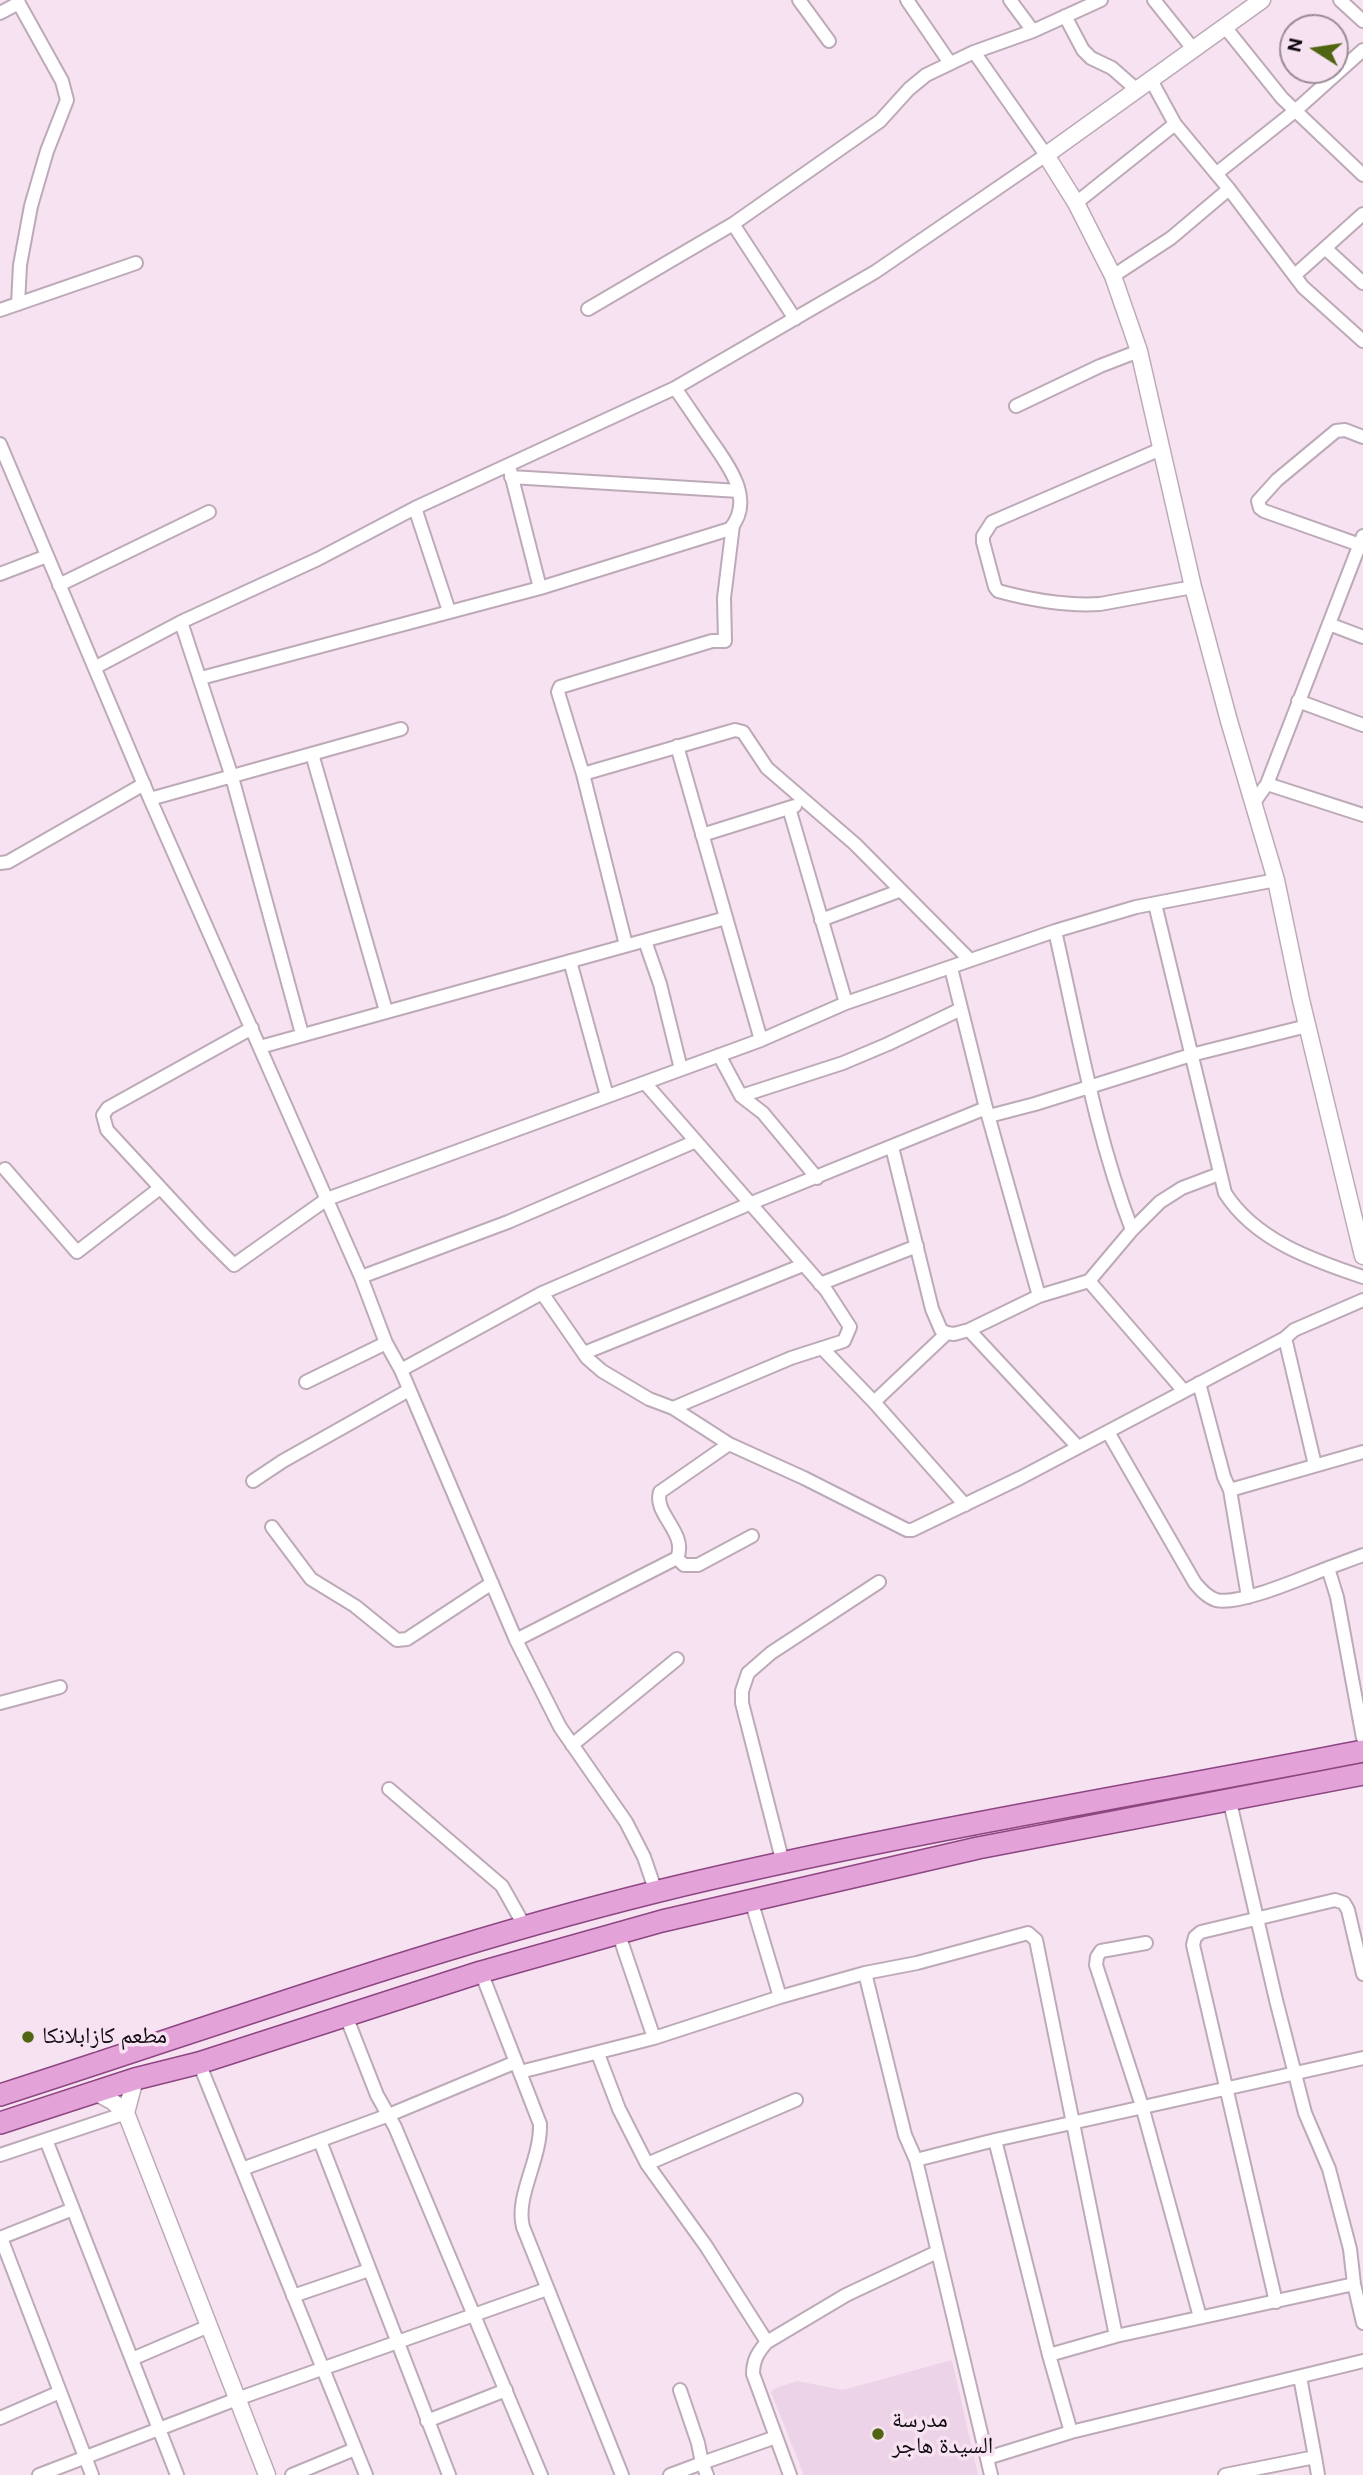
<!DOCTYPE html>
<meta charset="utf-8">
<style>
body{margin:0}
#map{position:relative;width:1363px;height:2475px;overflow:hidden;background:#f6e2f1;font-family:Roboto,sans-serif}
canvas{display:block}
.north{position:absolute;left:1279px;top:14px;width:70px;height:70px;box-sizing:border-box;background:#f6e2f1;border:2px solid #9a8c97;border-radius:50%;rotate:282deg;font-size:19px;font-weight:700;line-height:28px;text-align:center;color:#110a10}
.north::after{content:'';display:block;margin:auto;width:24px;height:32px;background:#506512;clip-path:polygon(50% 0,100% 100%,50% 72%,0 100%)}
</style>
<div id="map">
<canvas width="1363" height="2475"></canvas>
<div class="north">N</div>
</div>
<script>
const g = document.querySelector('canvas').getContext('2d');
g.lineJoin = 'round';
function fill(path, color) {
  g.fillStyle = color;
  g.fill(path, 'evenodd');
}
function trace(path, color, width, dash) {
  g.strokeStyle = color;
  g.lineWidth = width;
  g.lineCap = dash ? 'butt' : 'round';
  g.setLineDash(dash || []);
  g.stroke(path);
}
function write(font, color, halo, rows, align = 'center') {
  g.font = font + ' Roboto,"Noto Naskh Arabic",sans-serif';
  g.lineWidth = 7;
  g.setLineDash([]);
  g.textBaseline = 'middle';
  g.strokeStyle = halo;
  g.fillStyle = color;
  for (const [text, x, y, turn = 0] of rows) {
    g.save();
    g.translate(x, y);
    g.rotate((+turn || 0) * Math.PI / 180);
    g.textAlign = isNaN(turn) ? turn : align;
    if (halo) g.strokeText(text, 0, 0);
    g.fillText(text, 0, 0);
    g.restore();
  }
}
const built = new Path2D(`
 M952,2360L978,2475H804L771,2392L776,2388L797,2381L843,2390Z`);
const minor = new Path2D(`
 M17,0L62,81L67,100L47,151L31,206L20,265L18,304
 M799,0L829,41
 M907,0L950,63
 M1010,0L1033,31
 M1154,0L1194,50
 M1340,0L1363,21
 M0,13L19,3
 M1065,16L1083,50L1091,58L1112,68L1137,90
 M1225,27L1282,98L1363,175
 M1151,80L1175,124L1229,189L1303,287L1363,341
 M1217,173L1295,111L1363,50
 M1076,203L1175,124
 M733,224L795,319
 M1325,248L1363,283
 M1295,275L1363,214
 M1113,276L1171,238L1229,189
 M588,309L733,224L880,121L909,89L926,75L974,52L1033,31L1101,0
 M0,310L136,263
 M1016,406L1100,366L1139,351
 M1363,437L1345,430L1336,431L1277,480L1258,501L1260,508L1264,511L1363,546
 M0,444L150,799L361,1277L386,1343L401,1370L516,1640L560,1727L626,1822L644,1857L656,1892
 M1161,449L992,522L983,536V542L995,587L998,591C1031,600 1066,606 1100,604L1193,587
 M510,470L540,588
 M511,477L739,491
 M415,508L449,611
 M0,574L47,556
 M59,585L209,512
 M181,622L232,777L302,1034
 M1329,624L1363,637
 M96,667L181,622L318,559L415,508L675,388L875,272L1046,155L974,52
 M201,678L540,588L730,529C756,499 727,464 710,439C698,422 687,405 675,388
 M1298,701L1363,725
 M677,746L761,1040
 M312,754L386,1011
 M583,774L735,730L743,732L767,768L855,844L970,960
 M1267,784L1363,815
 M150,799L401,729
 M1253,804L1267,784L1363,536
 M789,808L846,1003
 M702,835L795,806
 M0,863L8,862L144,784
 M1155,904L1225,1193C1255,1240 1312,1260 1363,1277
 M821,920L899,891
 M1055,931C1078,1031 1095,1133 1132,1230
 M645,941L660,984L681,1069
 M626,945L583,774L558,692L560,687L712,641H725L724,598L733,525
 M570,961L607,1096
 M951,968L986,1108L1039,1296
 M252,1028L108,1108L103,1115L107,1130L203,1234L234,1265L327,1199L761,1040L846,1003L1055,931L1136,907L1276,880
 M260,1047L726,918
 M719,1055L741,1096L763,1113L817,1178
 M645,1083L826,1290L850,1327L844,1341L791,1358L673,1408
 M741,1096L843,1063L888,1044L961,1009
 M989,1116L1035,1104L1191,1055L1307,1026
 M892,1147L932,1309L941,1330L947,1333
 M5,1169L77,1252L160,1188
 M361,1277L508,1222L694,1142
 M1089,1281L1183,1390
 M820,1284L917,1246
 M542,1293L587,1358L602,1371L649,1399L673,1408L729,1444L804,1478L907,1530H912L1020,1478L1285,1338L1294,1330L1363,1300
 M969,1330L1078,1447
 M1285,1338L1315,1465
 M822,1348L874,1402L965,1505
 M584,1353L803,1265
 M401,1370L542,1293L749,1204L986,1108
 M306,1382L386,1343
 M1199,1383L1224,1477L1230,1490L1363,1452
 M874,1402L947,1333L954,1334L969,1330L1039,1296L1089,1281L1132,1230L1160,1202L1182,1188L1219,1174
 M1108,1432L1195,1583C1201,1590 1207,1597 1216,1600C1239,1606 1304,1577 1328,1568L1337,1597L1363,1738
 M253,1481L283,1461L409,1390
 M1230,1490L1248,1597
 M272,1527L311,1579L355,1606L397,1640L407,1639L492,1583
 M677,1558L684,1565H698L752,1536
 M1328,1568L1363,1555
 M516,1640L677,1558C688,1533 653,1514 660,1492L729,1444
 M0,1703L60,1687
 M572,1745L677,1659
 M389,1789L502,1886L525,1927
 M1229,1798L1276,2000L1305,2113L1329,2169L1350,2249L1354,2284L1363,2323
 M783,1863L742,1703V1691L748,1673L771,1653L879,1582
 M751,1900L780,1997
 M618,1932L654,2038
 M1146,1943L1101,1951L1097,1957L1096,1965L1142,2106L1200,2317
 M481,1972L540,2124C541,2160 515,2196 523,2227L622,2475
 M865,1973L905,2135L916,2160L991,2475
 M346,2016L377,2095L395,2127L541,2475
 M598,2054L619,2109L647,2164L706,2246L767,2342
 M199,2063L366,2475
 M520,2072L654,2038L780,1997L865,1973L917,1963L1028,1933L1036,1940L1116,2336L1049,2355L995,2140
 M46,2140L177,2475
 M320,2141L449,2475
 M0,2155L126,2113
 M916,2160L995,2140L1363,2058
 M647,2164L796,2100
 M242,2169L389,2115L516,2062
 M0,2238L73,2209
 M1,2238L92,2475
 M293,2296L369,2270
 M1276,2302L1193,1945L1195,1937L1201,1932L1335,1900L1344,1903L1348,1910L1363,1974
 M1116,2336L1354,2284
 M1049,2355L1071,2432
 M132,2359L209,2326
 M680,2390L698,2443L702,2463L776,2437
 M0,2418L60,2392
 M427,2421L506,2390
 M1315,2457L1318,2475
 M987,2458L1071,2432L1363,2361
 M39,2475L237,2399L547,2289
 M292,2475L355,2449
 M670,2475L702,2463L707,2475
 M790,2475L753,2374C753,2360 758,2352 767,2342L846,2295L937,2252
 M1225,2475L1315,2457L1300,2377`);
const tertiary = new Path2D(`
 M1262,0L1046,155L1076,203L1113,276L1139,351L1193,587L1229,721L1276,880L1301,1000L1363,1256
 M95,2092L112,2101L126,2113L267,2475
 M126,2113L135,2079`);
const primary = new Path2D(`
 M0,2095C218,2025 433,1947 655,1892C889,1835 1127,1797 1363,1751
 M0,2123L135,2079L199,2063L481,1972L662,1921L978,1848L1363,1774`);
const markers = [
 [28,2037,7,"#506512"],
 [878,2434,7,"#506512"]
];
const poiNames = [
 ["مطعم كازابلانكا",42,2037],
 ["مدرسة",892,2421],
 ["السيدة هاجر",892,2447]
];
fill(built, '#edd3e7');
trace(minor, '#bdaab8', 16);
trace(tertiary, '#bdaab8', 19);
trace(primary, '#8d4682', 24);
trace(minor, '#fff', 12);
trace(tertiary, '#fff', 16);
trace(primary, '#e3a3d9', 21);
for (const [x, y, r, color] of markers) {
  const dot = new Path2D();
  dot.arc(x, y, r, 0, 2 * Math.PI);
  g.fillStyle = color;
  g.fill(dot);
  trace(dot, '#f6e2f1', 2.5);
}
write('23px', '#110a10', '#f6e2f1', poiNames, 'left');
</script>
